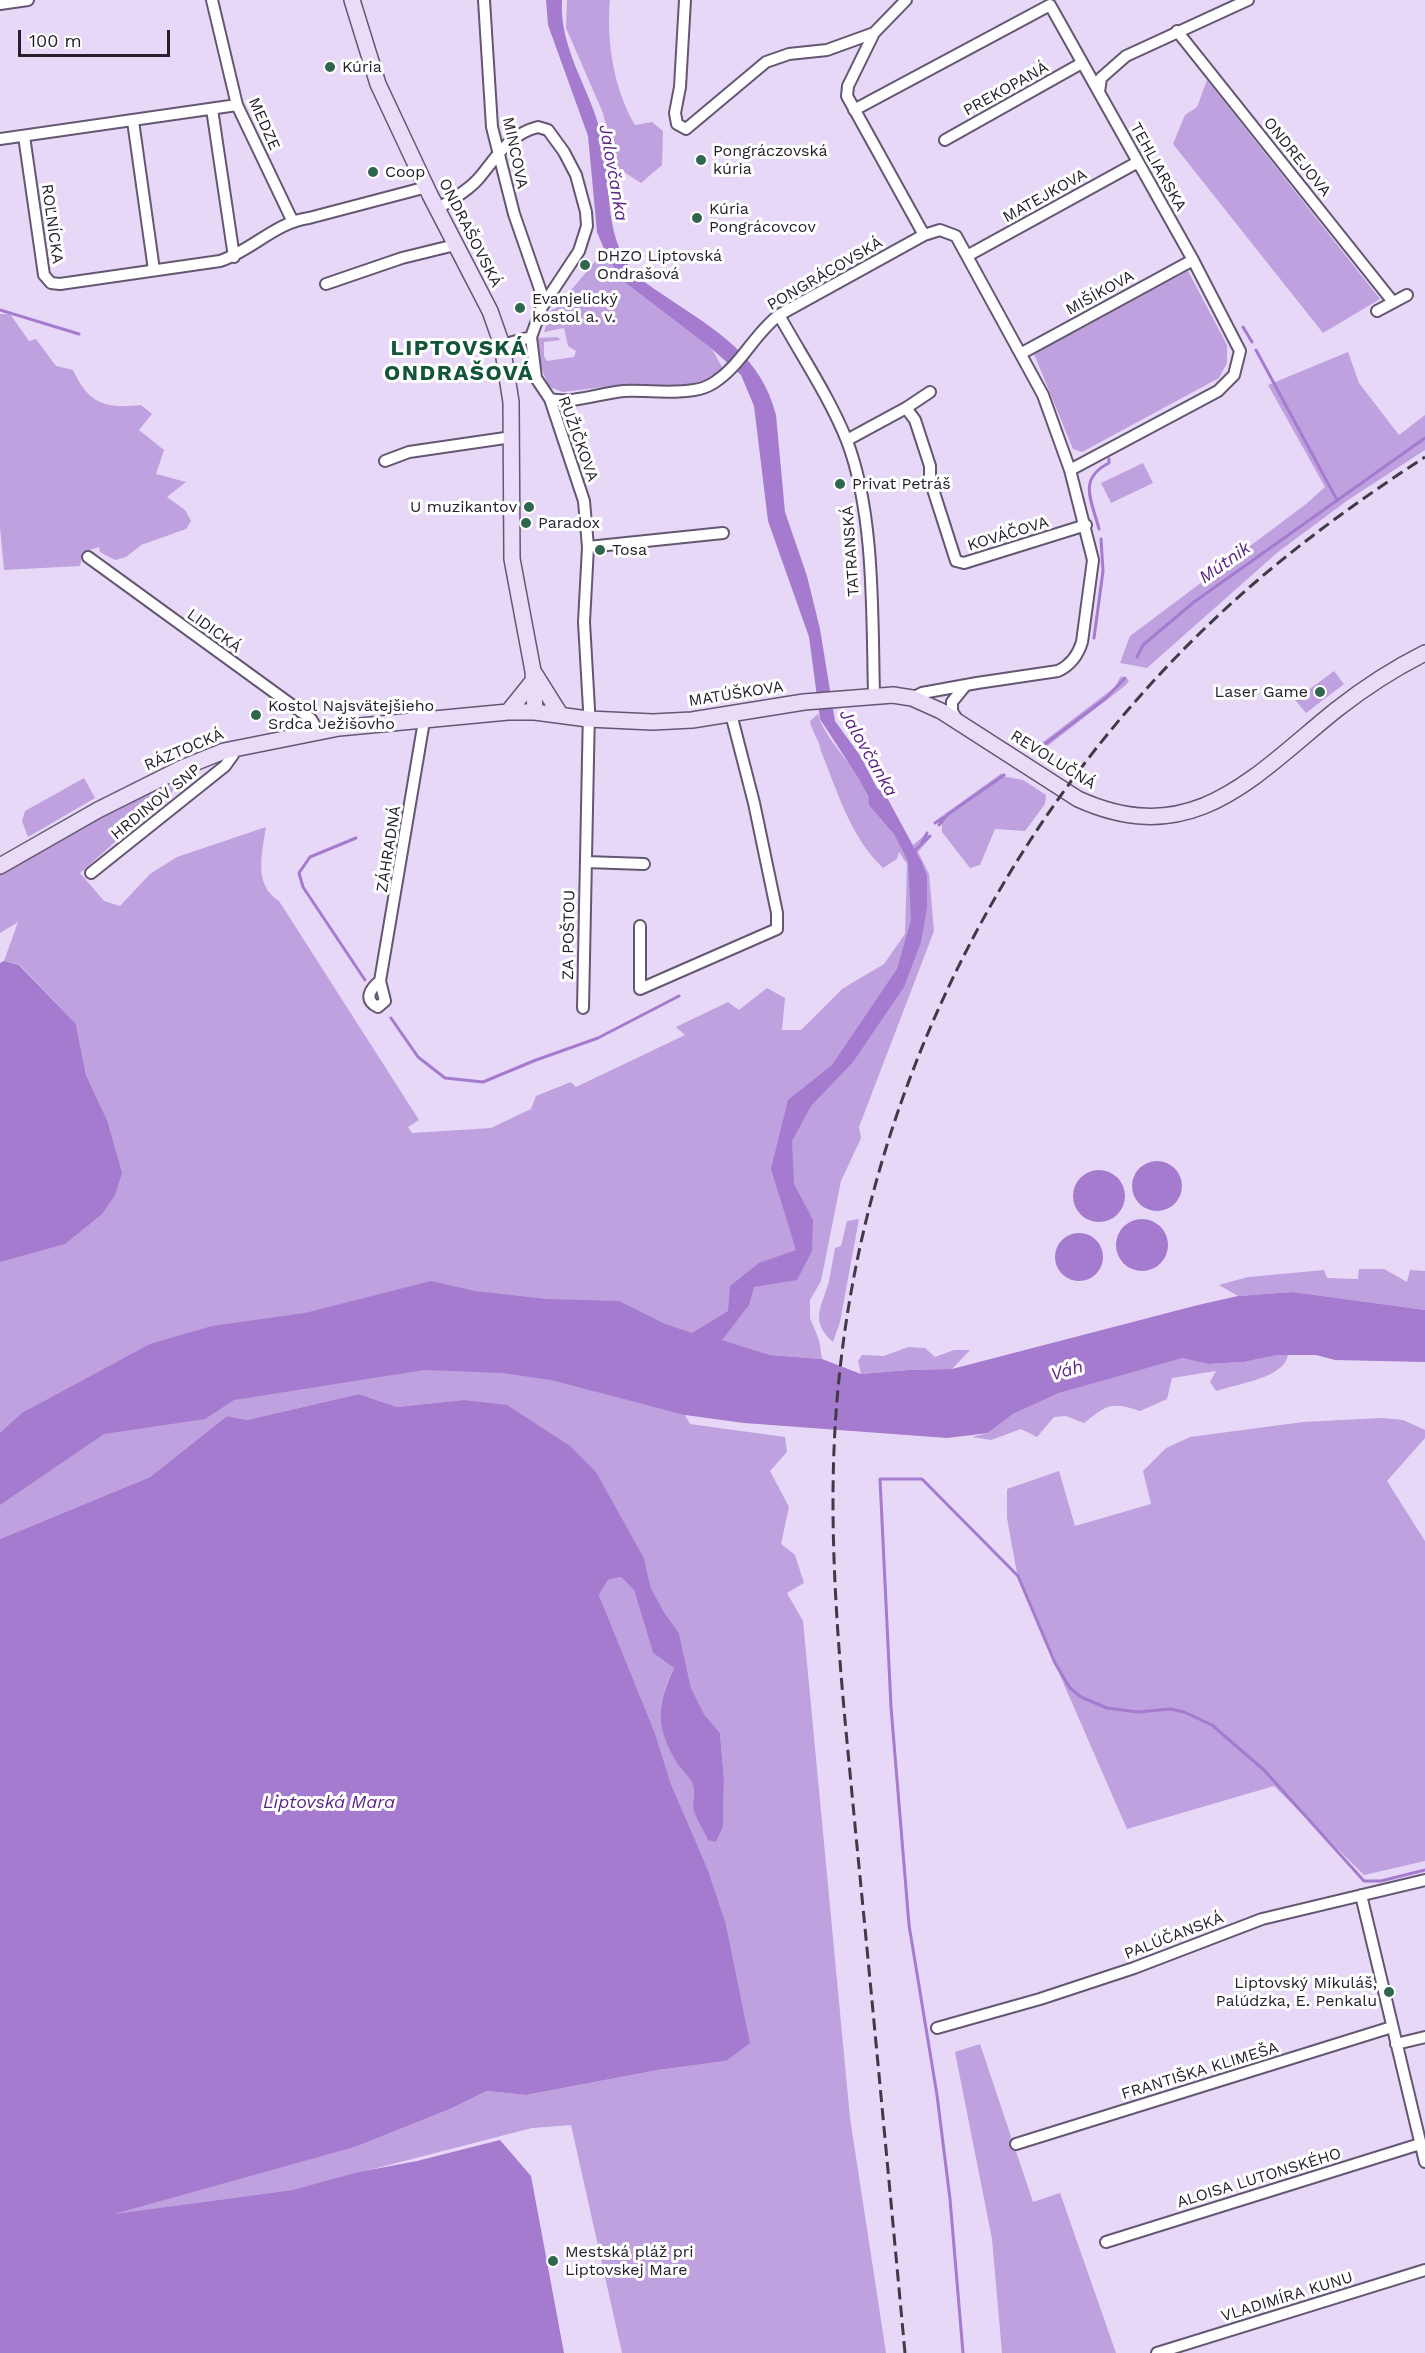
<!DOCTYPE html>
<meta charset="utf-8">
<style>
body{margin:0}
#map{position:relative;width:1425px;height:2353px;overflow:hidden;background:#e7d8f8;font-family:"Work Sans",sans-serif}
canvas{display:block}
.scale{position:absolute;left:18px;top:30px;width:152px;height:27px;box-sizing:border-box;border:3px solid #25202b;border-top:0;padding-left:8px;font-size:18px;line-height:21px;white-space:nowrap;color:#25202b;-webkit-text-stroke:4px #fff;paint-order:stroke}
</style>
<div id="map">
<canvas width="1425" height="2353"></canvas>
<div class="scale">100 m</div>
</div>
<script>
const g = document.querySelector('canvas').getContext('2d');
g.lineJoin = 'round';
function fill(path, color) {
  g.fillStyle = color;
  g.fill(path, 'evenodd');
}
function trace(path, color, width, dash) {
  g.strokeStyle = color;
  g.lineWidth = width;
  g.lineCap = dash ? 'butt' : 'round';
  g.setLineDash(dash || []);
  g.stroke(path);
}
function write(font, color, halo, rows, align = 'center') {
  g.font = font + ' "Work Sans",sans-serif';
  g.lineWidth = 6;
  g.setLineDash([]);
  g.textBaseline = 'middle';
  g.strokeStyle = halo;
  g.fillStyle = color;
  for (const [text, x, y, turn = 0] of rows) {
    g.save();
    g.translate(x, y);
    g.rotate((+turn || 0) * Math.PI / 180);
    g.textAlign = isNaN(turn) ? turn : align;
    if (halo) g.strokeText(text, 0, 0);
    g.fillText(text, 0, 0);
    g.restore();
  }
}
const green = new Path2D(`
 M567,0H610C606,41 614,90 635,125L652,122L663,131L662,165L641,183L616,167L603,113L566,28Z
 M1207,80L1380,299L1323,333L1173,144L1185,115L1197,107Z
 M605,250L623,281L712,349L723,369L707,380L679,386L627,384L563,392L549,387L541,367L538,338L557,337L561,340L544,342V356L547,361L574,357L576,351L568,346L564,328L544,332L552,309H555Z
 M1188,271L1227,345V363L1219,378L1082,452L1073,449L1034,354Z
 M0,314H10L29,341L36,339L56,366L73,370C89,404 105,409 141,405L152,414L139,430L164,450L156,474L186,482L167,497L185,510L191,521L186,529L141,545L126,557L115,560L100,552L99,547L83,552L80,566L4,570L0,527Z
 M1348,352L1359,383L1399,435L1425,415V450L1348,500L1278,552L1147,668L1120,663L1130,636L1306,504L1325,487L1268,385Z
 M1143,463L1153,483L1111,503L1101,483Z
 M1334,671L1344,684L1306,713L1295,700Z
 M1121,676L1129,680L1126,685L1041,751L1037,750L1039,745L1115,687Z
 M818,714C828,748 864,770 870,805L885,794L913,845L926,834L931,837L918,852L929,874L934,931L859,1127L861,1138L841,1181L821,1281L810,1300V1318L819,1340L822,1359L770,1355L721,1340L685,1415L690,1424L785,1437L787,1452L770,1471L789,1507L781,1544L795,1555L804,1583L787,1593L803,1621L850,2118L886,2353H622L571,2125L532,2128L292,2190L108,2215L355,2147L450,2109L487,2091L526,2095L658,2070L726,2061L725,1921L708,1870L671,1784L655,1733L599,1595L608,1580L621,1577L634,1590L653,1653L674,1668C656,1704 656,1725 675,1760C680,1768 688,1774 692,1783C696,1792 693,1796 693,1805C693,1815 704,1830 708,1839L716,1842L723,1827L724,1779L720,1733L704,1714L691,1688L679,1633L664,1612L651,1588L644,1558L596,1473L463,1400L397,1407L359,1394L247,1420L227,1416L150,1477L0,1539V1262L65,1243L107,1120L86,1075L76,1024L20,965L4,961L18,922L0,933V874L76,829L171,780L176,788L80,873L104,901L120,906L150,874L177,857L266,827C262,853 253,885 279,901L419,1120L408,1127L412,1133L491,1128L531,1109L536,1096L571,1082L576,1087L685,1035L676,1027L728,1002L739,1010L767,988L785,998L782,1030H801L842,989L884,964L905,934L907,864L899,852L897,859L883,868C850,836 838,793 821,751C819,739 812,732 810,721Z
 M1002,773V776L1023,780L1046,795L1045,804L1025,831L995,829L980,865L970,868L942,832V825L935,821Z
 M84,778L95,798L28,837L22,821L25,811Z
 M859,1219L840,1322L833,1342C808,1320 823,1305 829,1281C831,1270 833,1259 835,1248L841,1246L847,1221Z
 M1359,1269H1384L1407,1282L1410,1270L1425,1271V1310L1293,1292L1238,1296L1219,1285L1248,1277L1324,1270L1327,1278L1358,1279Z
 M908,1347L925,1348L935,1357L954,1350H970L952,1369L908,1370L861,1374L858,1361L862,1355L884,1356Z
 M1275,1355H1288C1285,1378 1236,1384 1216,1391L1210,1382L1216,1371L1172,1378L1167,1399L1140,1411C1110,1401 1107,1405 1084,1423L1066,1416L1054,1417L1037,1437L1021,1429L991,1440L972,1437L988,1433L1013,1414L1059,1393L1149,1365L1182,1358L1208,1364L1244,1362Z
 M1382,1418L1403,1420L1425,1430V1438L1387,1481L1425,1541V1861L1364,1875L1274,1786L1127,1829L1018,1579L1007,1518V1489L1059,1471L1075,1526L1151,1504L1143,1471L1166,1448L1190,1437L1303,1422Z
 M980,2044L1033,2202L1060,2193L1116,2353H1002L992,2239L955,2052Z`);
const water = new Path2D(`
 M546,0H562C559,49 590,88 601,134C612,175 603,226 627,263C636,278 653,288 668,298C715,330 761,355 776,415L785,512L807,576L820,629L835,721L861,757L877,788L885,794L922,863L927,876V908L921,942L904,987L853,1062L811,1106L792,1141L794,1184L813,1220L812,1251L797,1280L754,1287L749,1305L722,1340L770,1355L822,1359L861,1374L908,1370L952,1369L1198,1305L1238,1296L1293,1292L1425,1310V1362L1335,1360L1316,1355H1276L1244,1362L1208,1364L1182,1358L1059,1393L1013,1414L988,1433L947,1438L744,1423L685,1415L551,1380L502,1373L424,1370L234,1400L205,1419L104,1434L0,1505V1433L22,1413L150,1344L212,1326L305,1313L431,1281L475,1291L546,1299L619,1301L665,1324L692,1333L728,1311L730,1286L759,1263L796,1250L771,1169L788,1100L832,1065L897,969L911,920L908,861L894,834L869,805L868,796L859,779L820,719L809,637L768,521L754,406L741,375L712,349L623,281L607,256L597,232L588,136L548,25Z
 M4,961L19,965L76,1024L86,1075L107,1120L122,1173L115,1195L102,1214L65,1244L0,1262V963Z
 M1132 1186a25 25 0 1 1 50 0a25 25 0 1 1-50 0Z
 M1073 1196a26 26 0 1 1 52 0a26 26 0 1 1-52 0Z
 M1116 1245a26 26 0 1 1 52 0a26 26 0 1 1-52 0Z
 M1055 1257a24 24 0 1 1 48 0a24 24 0 1 1-48 0Z
 M359,1394L397,1407L463,1400L507,1405L570,1446L596,1472L644,1558L651,1588L664,1612L679,1633L691,1688L704,1714L720,1733L724,1779L723,1827L716,1842L708,1840C704,1830 693,1815 693,1806C693,1796 696,1793 692,1783C688,1774 680,1769 675,1760C655,1724 657,1705 674,1668L653,1653L634,1590L621,1577L608,1580L599,1595L655,1733L671,1784L708,1870L725,1921L750,2043L726,2061L658,2070L526,2095L487,2091L450,2109L355,2147L114,2214L292,2190L359,2172L417,2161L500,2140L531,2176L564,2353H0V1539L150,1477L227,1416L247,1420Z`);
const stream = new Path2D(`
 M0,310L79,334
 M1243,327L1252,342
 M1256,350L1337,500
 M1099,529C1092,501 1077,479 1109,463V459
 M1094,638L1103,571L1101,539
 M1137,657L1143,645L1194,602L1425,438
 M1037,750L1106,698L1125,678
 M935,823L943,818
 M939,825L947,815L1004,775
 M356,838L310,857L299,873L303,887L365,980
 M922,842L927,833
 M914,851L930,836
 M391,1018L418,1057L445,1078L483,1082L536,1060L598,1038L679,996
 M963,2353L950,2199L937,2095L909,1925L891,1707L880,1479H922L1018,1576L1055,1663L1070,1688L1081,1697L1107,1708L1138,1712L1170,1709L1184,1712L1212,1725L1264,1770L1364,1881H1381L1425,1870`);
const street = new Path2D(`
 M212,0L237,105L292,220
 M484,0L492,127L514,214L541,292L542,307
 M685,0L680,87L675,113L677,124L686,129L766,62L789,54L827,50L874,33
 M906,0L874,33L848,86L847,96L924,235L940,230L956,236L1043,395L1070,470L1093,560L1082,642C1078,655 1071,665 1058,671L977,683L922,693L912,698
 M0,4L28,0
 M1177,31L1393,302
 M1099,92L1101,78L1126,56L1248,0
 M212,109L234,257
 M854,110L1050,5L1193,260L1240,351L1234,375L1218,391L1070,470
 M133,121L154,270
 M24,136L44,275L51,283L60,284L220,261C251,251 276,222 309,218L427,187
 M0,139L237,105
 M945,140L1082,63
 M437,209C451,200 468,191 479,178C496,158 509,134 538,127L548,130L564,152L576,175L586,212L587,226L579,251L542,307L531,337L536,378L550,399L584,501L588,547L723,533
 M967,256L1138,162
 M326,284L402,258L455,245
 M1377,311L1407,295
 M779,315C801,355 830,398 847,441C875,514 872,617 874,695
 M502,345L531,337
 M1022,353L1193,260
 M509,374L534,369
 M550,399C574,404 600,393 624,391C647,390 671,394 694,390C702,389 709,386 715,382C742,364 754,334 779,315L924,235
 M906,408L915,420L930,466V480L956,561L964,563L1086,525
 M847,440L906,408L930,392
 M385,461L409,452L512,437
 M88,557L311,719L318,731
 M958,721L952,711V702L965,686
 M586,862L644,864
 M91,873L225,766L233,755V748
 M640,926V989L777,929V913L754,803L731,714
 M380,981C370,989 363,1000 378,1007L385,1001L380,981L424,721
 M583,1008L589,709L584,622L588,547
 M1361,1895L1425,2162
 M937,2028L1040,1999L1134,1968L1262,1919L1425,1880
 M1396,2044L1425,2037
 M1016,2144L1392,2027
 M1106,2242L1420,2144
 M1157,2353L1425,2270`);
const secondary = new Path2D(`
 M352,0L378,84L430,195L490,311L502,345L511,402L512,559L533,671L535,712
 M533,671L560,714
 M508,712L533,681
 M0,866L98,810L182,768L224,751L339,728L508,712H535L588,719L653,722L692,720L804,702L893,695L912,698L941,711L1078,799C1193,851 1254,776 1336,710C1364,688 1393,669 1425,653`);
const rail = new Path2D(`
 M905,2353C889,2181 873,2008 856,1836C843,1696 826,1554 836,1413C857,1120 990,838 1200,633C1268,566 1345,509 1425,457`);
const markers = [
 [330,67,6,"#30664d"],
 [701,160,6,"#30664d"],
 [373,172,6,"#30664d"],
 [697,218,6,"#30664d"],
 [585,265,6,"#30664d"],
 [520,308,6,"#30664d"],
 [840,484,6,"#30664d"],
 [529,507,6,"#30664d"],
 [526,523,6,"#30664d"],
 [600,550,6,"#30664d"],
 [1320,692,6,"#30664d"],
 [256,715,6,"#30664d"],
 [1389,1992,6,"#30664d"],
 [553,2261,6,"#30664d"]
];
const poiNames = [
 ["Kúria",342,67],
 ["Pongráczovská",713,151],
 ["kúria",713,169],
 ["Coop",385,172],
 ["Kúria",709,209],
 ["Pongrácovcov",709,227],
 ["DHZO Liptovská",597,256],
 ["Ondrašová",597,274],
 ["Evanjelický",532,299],
 ["kostol a. v.",532,317],
 ["Privat Petráš",852,484],
 ["U muzikantov",517,507,"right"],
 ["Paradox",538,523],
 ["Tosa",612,550],
 ["Laser Game",1308,692,"right"],
 ["Kostol Najsvätejšieho",268,706],
 ["Srdca Ježišovho",268,724],
 ["Liptovský Mikuláš,",1377,1983,"right"],
 ["Palúdzka, E. Penkalu",1377,2001,"right"],
 ["Mestská pláž pri",565,2252],
 ["Liptovskej Mare",565,2270]
];
const streetNames = [
 ["PREKOPANÁ",1006,89,-29],
 ["MEDZE",264,124,66],
 ["MINCOVA",515,153,78],
 ["ONDREJOVA",1297,157,51],
 ["TEHLIARSKA",1158,167,61],
 ["MATEJKOVA",1045,196,-29],
 ["ROĽNÍCKA",52,224,82],
 ["ONDRAŠOVSKÁ",470,233,63],
 ["PONGRÁCOVSKÁ",825,274,-30],
 ["MIŠÍKOVA",1100,293,-29],
 ["RUŽIČKOVA",578,439,70],
 ["KOVÁČOVA",1008,534,-17],
 ["TATRANSKÁ",851,551,-94],
 ["LIDICKÁ",214,631,36],
 ["MATÚŠKOVA",736,694,-9],
 ["RÁZTOCKÁ",184,750,-23],
 ["REVOLUČNÁ",1053,760,32],
 ["HRDINOV SNP",156,802,-39],
 ["ZÁHRADNÁ",389,849,-81],
 ["ZA POŠTOU",569,935,-89],
 ["PALÚČANSKÁ",1174,1936,-21],
 ["FRANTIŠKA KLIMEŠA",1200,2071,-17],
 ["ALOISA LUTONSKÉHO",1259,2178,-17],
 ["VLADIMÍRA KUNU",1287,2297,-17]
];
const waterNames = [
 ["Jalovčanka",613,173,80],
 ["Mútnik",1225,563,-35],
 ["Jalovčanka",868,753,60],
 ["Váh",1067,1371,-16],
 ["Liptovská Mara",329,1803]
];
const districtNames = [
 ["LIPTOVSKÁ",459,349],
 ["ONDRAŠOVÁ",459,374]
];
fill(green, '#bea1de');
fill(water, '#a57bcf');
trace(stream, '#a57bcf', 3);
trace(street, '#645772', 14);
trace(secondary, '#645772', 18);
trace(street, '#fff', 10);
trace(secondary, '#eadcf8', 15);
trace(rail, '#403a47', 3, [12, 6]);
for (const [x, y, r, color] of markers) {
  const dot = new Path2D();
  dot.arc(x, y, r, 0, 2 * Math.PI);
  g.fillStyle = color;
  g.fill(dot);
  trace(dot, '#fff', 2);
}
write('16px', '#25202b', '#fff', poiNames, 'left');
write('16px', '#25202b', '#fff', streetNames);
write('italic 18px', '#5b2287', '#fff', waterNames);
g.letterSpacing = '1.5px';
write('bold 22px', '#125539', '#fff', districtNames);
g.letterSpacing = '0px';
</script>
